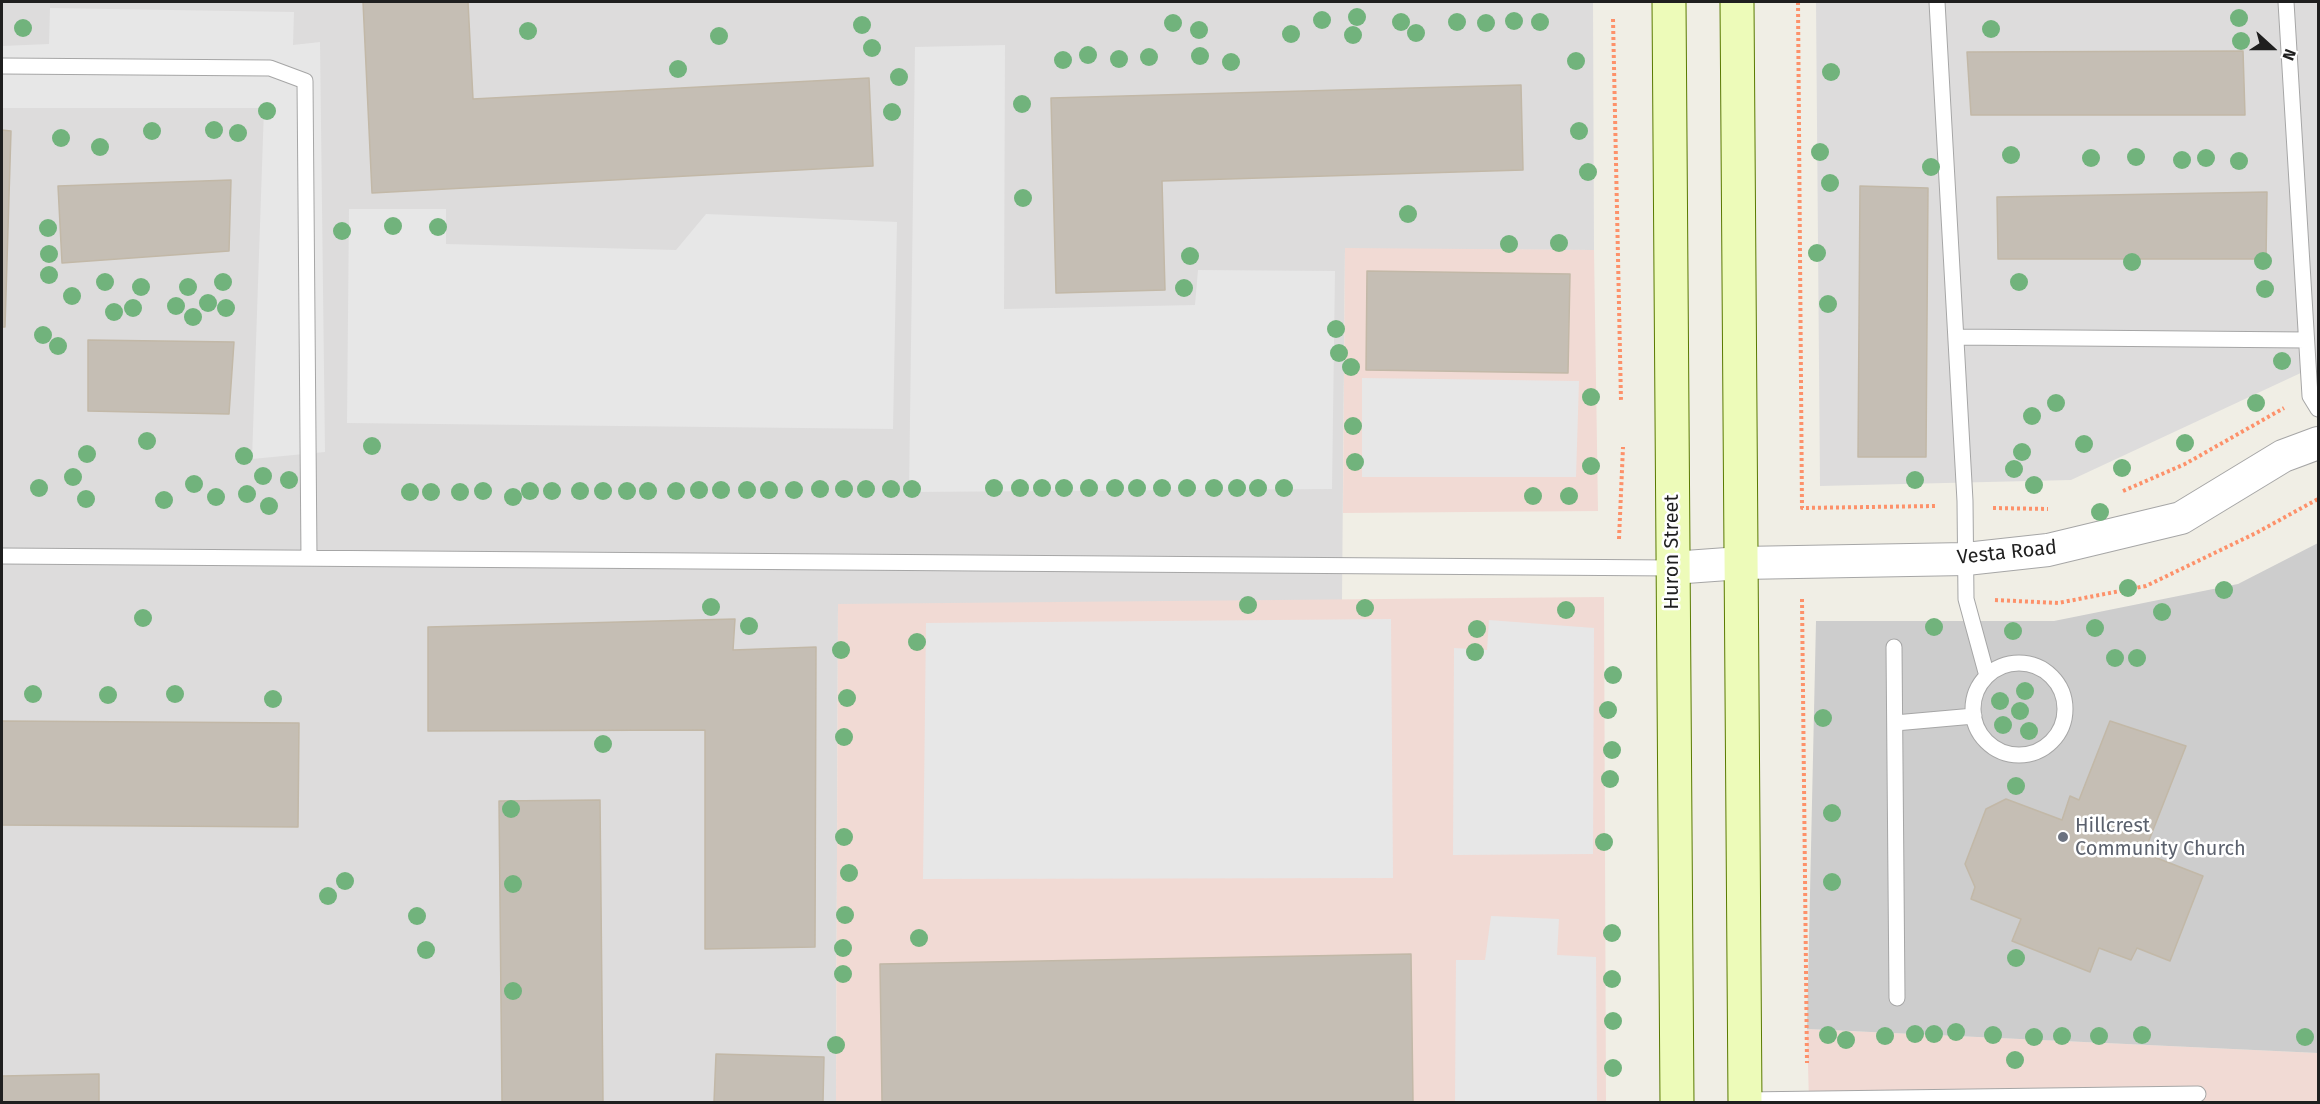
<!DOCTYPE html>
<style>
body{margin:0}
#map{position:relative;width:2320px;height:1104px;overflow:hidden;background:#f0eee5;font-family:"Fira Sans",sans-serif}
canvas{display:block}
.frame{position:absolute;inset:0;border:3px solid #1f1f1f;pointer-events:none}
.north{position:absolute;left:2242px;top:18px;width:60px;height:60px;-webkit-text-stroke:4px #fff;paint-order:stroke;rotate:111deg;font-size:16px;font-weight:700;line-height:24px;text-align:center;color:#1f1f1f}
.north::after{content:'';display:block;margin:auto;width:21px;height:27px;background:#1f1f1f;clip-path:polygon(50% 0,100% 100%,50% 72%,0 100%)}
</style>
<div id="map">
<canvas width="2320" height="1104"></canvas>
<div class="frame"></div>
<div class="north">N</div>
</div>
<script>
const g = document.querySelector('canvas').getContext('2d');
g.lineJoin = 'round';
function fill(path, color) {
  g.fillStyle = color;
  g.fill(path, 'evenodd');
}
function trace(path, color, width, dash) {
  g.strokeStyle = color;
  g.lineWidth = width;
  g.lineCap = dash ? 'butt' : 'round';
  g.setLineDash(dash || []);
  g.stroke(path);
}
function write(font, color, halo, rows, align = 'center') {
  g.font = font + ' "Fira Sans",sans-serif';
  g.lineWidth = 5;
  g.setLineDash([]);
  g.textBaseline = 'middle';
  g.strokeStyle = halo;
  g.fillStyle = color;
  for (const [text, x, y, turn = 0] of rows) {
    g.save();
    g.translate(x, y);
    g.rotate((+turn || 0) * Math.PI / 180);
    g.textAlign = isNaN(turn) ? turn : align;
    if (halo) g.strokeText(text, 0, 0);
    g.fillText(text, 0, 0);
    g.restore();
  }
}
const residential = new Path2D(`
 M2,2H1593L1594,250L1345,249L1342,600L838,605L836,1102H2Z
 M1816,2H2318V369L2305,371L2071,480L1820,486Z`);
const commercial = new Path2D(`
 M1345,248L1594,250L1598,511L1343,513Z
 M1604,597L1606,1102H836L838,604Z
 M1807,1029L2318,1053V1102H1809Z`);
const religious = new Path2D(`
 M2318,543V1053L1807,1029L1816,621H2054L2238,584Z`);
const parking = new Path2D(`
 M50,8L294,12L293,45L320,42L325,452L252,459L264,108H2V46L49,44Z
 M1005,45L1004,309L1195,305L1198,270L1335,271L1332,489L909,492L915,47Z
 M349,209H446V244L676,250L706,214L897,222L893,429L347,423Z
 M1362,378L1579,381L1576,477H1362Z
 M1391,619L1393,878L923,879L926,623Z
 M1489,620L1594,628L1593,854L1453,855L1454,648L1487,650Z
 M1491,916L1559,919L1557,955L1596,957L1597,1102H1455L1456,960H1485Z`);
const building = new Path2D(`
 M363,2H468L473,99L869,78L873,166L372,193Z
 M2243,51L2245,115H1971L1967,52Z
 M1521,85L1523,170L1162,181L1165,290L1056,293L1051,98Z
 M2,130L11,131L5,327H2Z
 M231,180L229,251L62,263L58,186Z
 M1860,186L1928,188L1926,457H1858Z
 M2267,192L2266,259H1998L1997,197Z
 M1367,271L1570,274L1568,373L1366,370Z
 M88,340L234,342L229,414L88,411Z
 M735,619L733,650L816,647L815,947L705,949V730L428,731V627Z
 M2,721L299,723L298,827L2,825Z
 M2110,721L2186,746L2144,853L2203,876L2170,961L2137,948L2131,960L2099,948L2090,972L2012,941L2021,919L1971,899L1975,887L1965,864L1986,809L2006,799L2062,820L2070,796L2079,800Z
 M600,800L603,1102H502L499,801Z
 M1411,954L1413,1102H882L880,964Z
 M716,1054L824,1057L823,1102H714Z
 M99,1074V1102H2V1076Z`);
const path = new Path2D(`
 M1798,2L1802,508L1935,506
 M1613,19L1621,401
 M2123,491L2185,464L2284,408
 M1993,508L2048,509
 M1619,539L1623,447
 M1802,599L1807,1063
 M1995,600L2058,603L2146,586L2256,533L2318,499`);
const lane = new Path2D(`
 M1937,2L1965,501L1966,599L1987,676
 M2286,2L2310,396L2318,409
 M2,66L270,68L305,81L309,558
 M1956,337L2306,340
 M2,556L1672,568
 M1894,647L1897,998
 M1973 709a46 46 0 1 1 92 0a46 46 0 1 1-92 0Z
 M1895,723L1974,716
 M1745,1100L2198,1094`);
const street = new Path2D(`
 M1672,568L1741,563L1966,559L2048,550L2181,518L2283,456L2318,443`);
const secondary = new Path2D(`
 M1669,2L1677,1102
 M1737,2L1745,1102`);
const trees = [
 [1357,17],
 [2239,18],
 [1322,20],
 [1514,21],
 [1401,22],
 [1457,22],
 [1540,22],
 [1173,23],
 [1486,23],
 [862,25],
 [23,28],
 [1991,29],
 [1199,30],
 [528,31],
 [1416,33],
 [1291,34],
 [1353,35],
 [719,36],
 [2241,41],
 [872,48],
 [1088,55],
 [1200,56],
 [1149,57],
 [1119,59],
 [1063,60],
 [1576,61],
 [1231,62],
 [678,69],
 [1831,72],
 [899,77],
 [1022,104],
 [267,111],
 [892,112],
 [214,130],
 [152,131],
 [1579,131],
 [238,133],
 [61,138],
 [100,147],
 [1820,152],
 [2011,155],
 [2136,157],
 [2091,158],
 [2206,158],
 [2182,160],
 [2239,161],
 [1931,167],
 [1588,172],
 [1830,183],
 [1023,198],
 [1408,214],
 [393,226],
 [438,227],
 [48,228],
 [342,231],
 [1559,243],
 [1509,244],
 [1817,253],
 [49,254],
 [1190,256],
 [2263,261],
 [2132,262],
 [49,275],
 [105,282],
 [223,282],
 [2019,282],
 [141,287],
 [188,287],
 [1184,288],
 [2265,289],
 [72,296],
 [208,303],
 [1828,304],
 [176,306],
 [133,308],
 [226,308],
 [114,312],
 [193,317],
 [1336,329],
 [43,335],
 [58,346],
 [1339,353],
 [2282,361],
 [1351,367],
 [1591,397],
 [2056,403],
 [2256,403],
 [2032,416],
 [1353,426],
 [147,441],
 [2185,443],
 [2084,444],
 [372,446],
 [2022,452],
 [87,454],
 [244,456],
 [1355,462],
 [1591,466],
 [2122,468],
 [2014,469],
 [263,476],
 [73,477],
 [289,480],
 [1915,480],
 [194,484],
 [2034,485],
 [39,488],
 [994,488],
 [1020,488],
 [1042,488],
 [1064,488],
 [1089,488],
 [1115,488],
 [1137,488],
 [1162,488],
 [1187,488],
 [1214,488],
 [1237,488],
 [1258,488],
 [1284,488],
 [820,489],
 [844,489],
 [866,489],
 [891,489],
 [912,489],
 [699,490],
 [721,490],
 [747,490],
 [769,490],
 [794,490],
 [483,491],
 [530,491],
 [552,491],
 [580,491],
 [603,491],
 [627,491],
 [648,491],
 [676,491],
 [410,492],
 [431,492],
 [460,492],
 [247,494],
 [1533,496],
 [1569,496],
 [216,497],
 [513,497],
 [86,499],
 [164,500],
 [269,506],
 [2100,512],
 [2128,588],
 [2224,590],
 [1248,605],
 [711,607],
 [1365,608],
 [1566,610],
 [2162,612],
 [143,618],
 [749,626],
 [1934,627],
 [2095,628],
 [1477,629],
 [2013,631],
 [917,642],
 [841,650],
 [1475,652],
 [2115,658],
 [2137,658],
 [1613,675],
 [2025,691],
 [33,694],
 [175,694],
 [108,695],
 [847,698],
 [273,699],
 [2000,701],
 [1608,710],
 [2020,711],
 [1823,718],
 [2003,725],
 [2029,731],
 [844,737],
 [603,744],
 [1612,750],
 [1610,779],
 [2016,786],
 [511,809],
 [1832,813],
 [844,837],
 [1604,842],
 [849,873],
 [345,881],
 [1832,882],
 [513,884],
 [328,896],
 [845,915],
 [417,916],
 [1612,933],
 [919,938],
 [843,948],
 [426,950],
 [2016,958],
 [843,974],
 [1612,979],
 [513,991],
 [1613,1021],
 [1956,1032],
 [1915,1034],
 [1934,1034],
 [1828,1035],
 [1993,1035],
 [2142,1035],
 [1885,1036],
 [2062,1036],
 [2099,1036],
 [2034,1037],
 [2305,1037],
 [1846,1040],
 [836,1045],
 [2015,1060],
 [1613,1068]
];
const markers = [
 [2063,837,6,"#6b7280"]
];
const streetNames = [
 ["Huron Street",1672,552,-90],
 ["Vesta Road",2007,553,-6]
];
const worshipNames = [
 ["Hillcrest",2075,826],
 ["Community Church",2075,849]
];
fill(residential, '#dddcdc');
fill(commercial, '#f1dad4');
fill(religious, '#cdcdcd');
fill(parking, '#e7e7e7');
fill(building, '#c5beb4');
trace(building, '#c2b8a7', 1.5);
trace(lane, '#a6a6a6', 17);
trace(street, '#a6a6a6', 34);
trace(secondary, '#5a7a02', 35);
trace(path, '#fd916a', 4, [3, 3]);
trace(lane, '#fff', 15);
trace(street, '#fff', 32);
trace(secondary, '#edfbb9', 33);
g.fillStyle = '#71b37c';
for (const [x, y] of trees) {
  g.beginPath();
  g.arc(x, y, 9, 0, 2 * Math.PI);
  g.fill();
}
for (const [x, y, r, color] of markers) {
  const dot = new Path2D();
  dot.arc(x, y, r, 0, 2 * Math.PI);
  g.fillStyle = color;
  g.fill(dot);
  trace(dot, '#fff', 2);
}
write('20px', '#1f1f1f', '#fff', streetNames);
write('20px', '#5b616d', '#fff', worshipNames, 'left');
</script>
